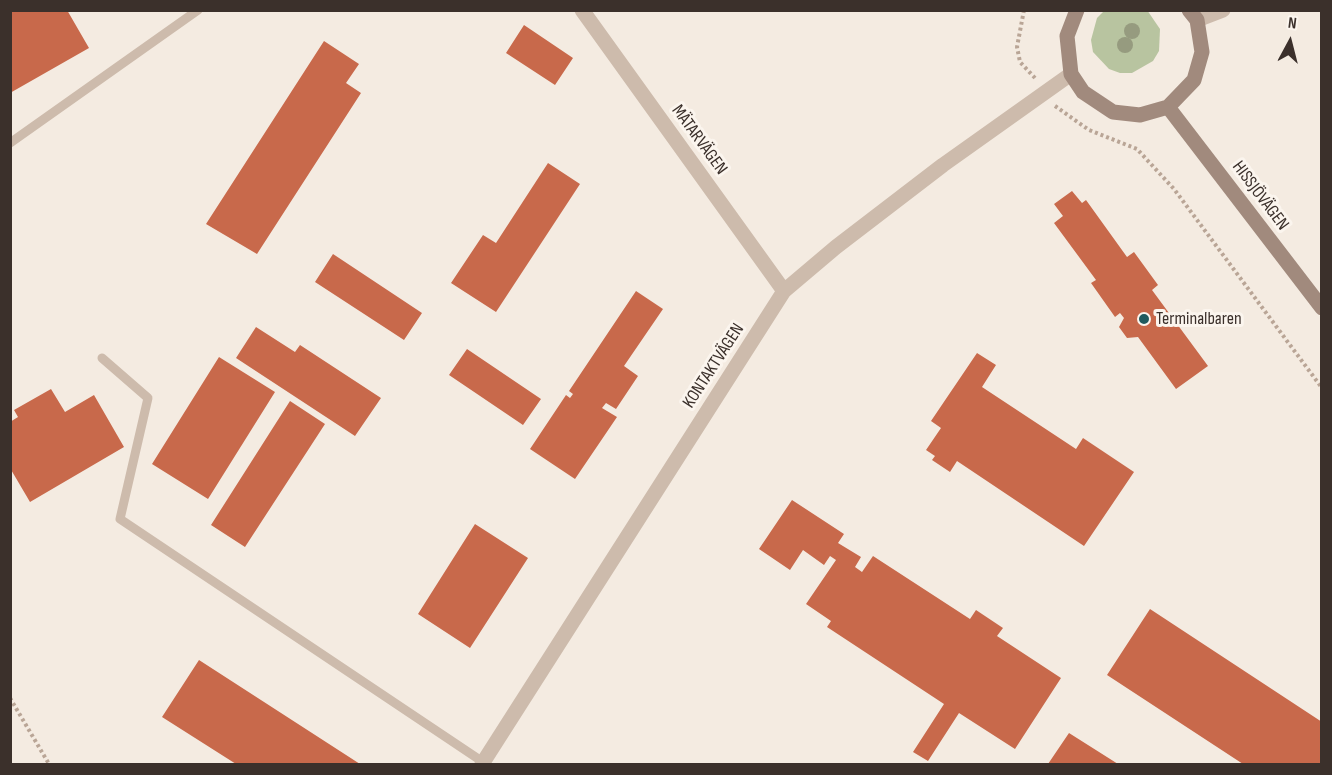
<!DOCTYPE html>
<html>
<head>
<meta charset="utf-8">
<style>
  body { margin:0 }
  #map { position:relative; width:1332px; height:775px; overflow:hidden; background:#f4ebe1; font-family:"Sofia Sans Condensed",sans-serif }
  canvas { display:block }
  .frame { position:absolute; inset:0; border:12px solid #3b302b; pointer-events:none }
  .north { position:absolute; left:1260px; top:12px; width:60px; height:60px; -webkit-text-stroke:4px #fbf5ee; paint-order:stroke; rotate:7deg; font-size:16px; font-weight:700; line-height:24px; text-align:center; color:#3b302b }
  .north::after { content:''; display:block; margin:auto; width:21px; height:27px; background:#3b302b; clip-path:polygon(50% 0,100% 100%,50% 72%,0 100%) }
</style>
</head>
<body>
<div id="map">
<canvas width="1332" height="775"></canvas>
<div class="frame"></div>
<div class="north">N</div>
</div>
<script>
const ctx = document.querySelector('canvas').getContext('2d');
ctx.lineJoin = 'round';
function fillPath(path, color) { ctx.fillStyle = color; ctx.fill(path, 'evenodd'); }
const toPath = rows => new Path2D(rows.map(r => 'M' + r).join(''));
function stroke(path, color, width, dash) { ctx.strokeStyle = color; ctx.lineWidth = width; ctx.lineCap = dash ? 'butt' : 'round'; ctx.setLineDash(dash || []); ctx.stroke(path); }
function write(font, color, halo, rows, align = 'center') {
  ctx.font = font + ' "Sofia Sans Condensed",sans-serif'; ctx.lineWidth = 6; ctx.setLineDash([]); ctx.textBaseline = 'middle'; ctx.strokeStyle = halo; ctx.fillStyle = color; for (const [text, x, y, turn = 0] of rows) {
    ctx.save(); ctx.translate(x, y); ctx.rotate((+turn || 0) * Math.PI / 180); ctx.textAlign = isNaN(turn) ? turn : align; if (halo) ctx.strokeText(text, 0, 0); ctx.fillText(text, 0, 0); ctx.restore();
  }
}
const green = toPath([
  [1147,10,1160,29,1159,51,1153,61,1132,73,1120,73,1109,69,1093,52,1091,40,1097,18,1104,11]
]);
const building = toPath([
  [10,10,67,10,89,48,10,93],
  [524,25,573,58,555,85,506,53],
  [324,41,359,64,346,83,361,93,257,254,206,224],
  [548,163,580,184,496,312,451,283,483,235,496,243],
  [1072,191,1082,203,1086,200,1127,257,1134,252,1158,285,1152,290,1208,366,1176,389,1138,337,1127,338,1119,327,1124,318,1120,313,1115,317,1091,283,1096,280,1054,223,1063,216,1054,204],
  [333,254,422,313,404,340,315,282],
  [636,291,663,309,624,366,638,376,616,409,606,403,602,408,617,417,575,479,530,449,566,395,570,398,573,394,569,391],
  [256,327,295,352,300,345,381,398,355,436,236,358],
  [467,349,541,399,523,425,449,375],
  [977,353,996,365,982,387,1076,449,1083,438,1134,472,1084,546,957,461,950,472,932,460,935,456,926,450,941,428,931,421],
  [219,357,275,392,208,499,152,464],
  [51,389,65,412,94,395,124,447,30,502,10,468,10,422,18,417,14,410],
  [290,401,325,424,245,547,211,525],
  [792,500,844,534,838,543,861,557,855,567,862,572,873,556,970,619,976,610,1003,628,997,636,1061,678,1015,749,959,713,928,761,913,752,944,704,827,627,831,621,806,604,836,560,830,556,824,565,803,550,790,570,759,549],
  [475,524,528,558,470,648,418,614],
  [1150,609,1322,722,1322,764,1243,764,1107,675],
  [199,660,360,764,236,764,162,717],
  [1069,733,1118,764,1048,764]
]);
const path = toPath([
  [1024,10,1017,47,1020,62,1035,78],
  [1055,106,1089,130,1137,149,1174,189,1322,388],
  [10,698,49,764]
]);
const lane = toPath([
  [10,143,198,10],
  [102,358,148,398,120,519,483,762]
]);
const street = toPath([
  [582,10,784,291],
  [1197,20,1223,10],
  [482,764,784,291,836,247,943,165,1071,74]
]);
const secondary = toPath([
  [1077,10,1067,36,1071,74,1083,92,1113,112,1140,115,1168,107,1194,80,1202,52,1197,20,1189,10],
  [1168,107,1322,308]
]);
const trees = [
  [1132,31],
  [1125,45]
];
const markers = [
  [1144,319,6,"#1f5a5e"]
];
const streetNames = [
  ["MÄTARVÄGEN",699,140,54],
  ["HISSJÖVÄGEN",1260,196,53],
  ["KONTAKTVÄGEN",714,366,-57]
];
const poiNames = [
  ["Terminalbaren",1156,319]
];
fillPath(green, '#b8c4a0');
fillPath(building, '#c8694b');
stroke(path, '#b9a596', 4, [3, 3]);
stroke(lane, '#cdbbac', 9);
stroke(street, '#cdbbac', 15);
stroke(secondary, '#a18a7d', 15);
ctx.fillStyle = '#969b7f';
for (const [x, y] of trees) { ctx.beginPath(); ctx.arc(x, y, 8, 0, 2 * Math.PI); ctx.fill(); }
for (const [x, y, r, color] of markers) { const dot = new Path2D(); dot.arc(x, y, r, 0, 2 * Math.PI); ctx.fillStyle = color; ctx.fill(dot); stroke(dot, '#fbf5ee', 2); }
write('18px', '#3b302b', '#fbf5ee', streetNames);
write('18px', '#3b302b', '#fbf5ee', poiNames, 'left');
</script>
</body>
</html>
